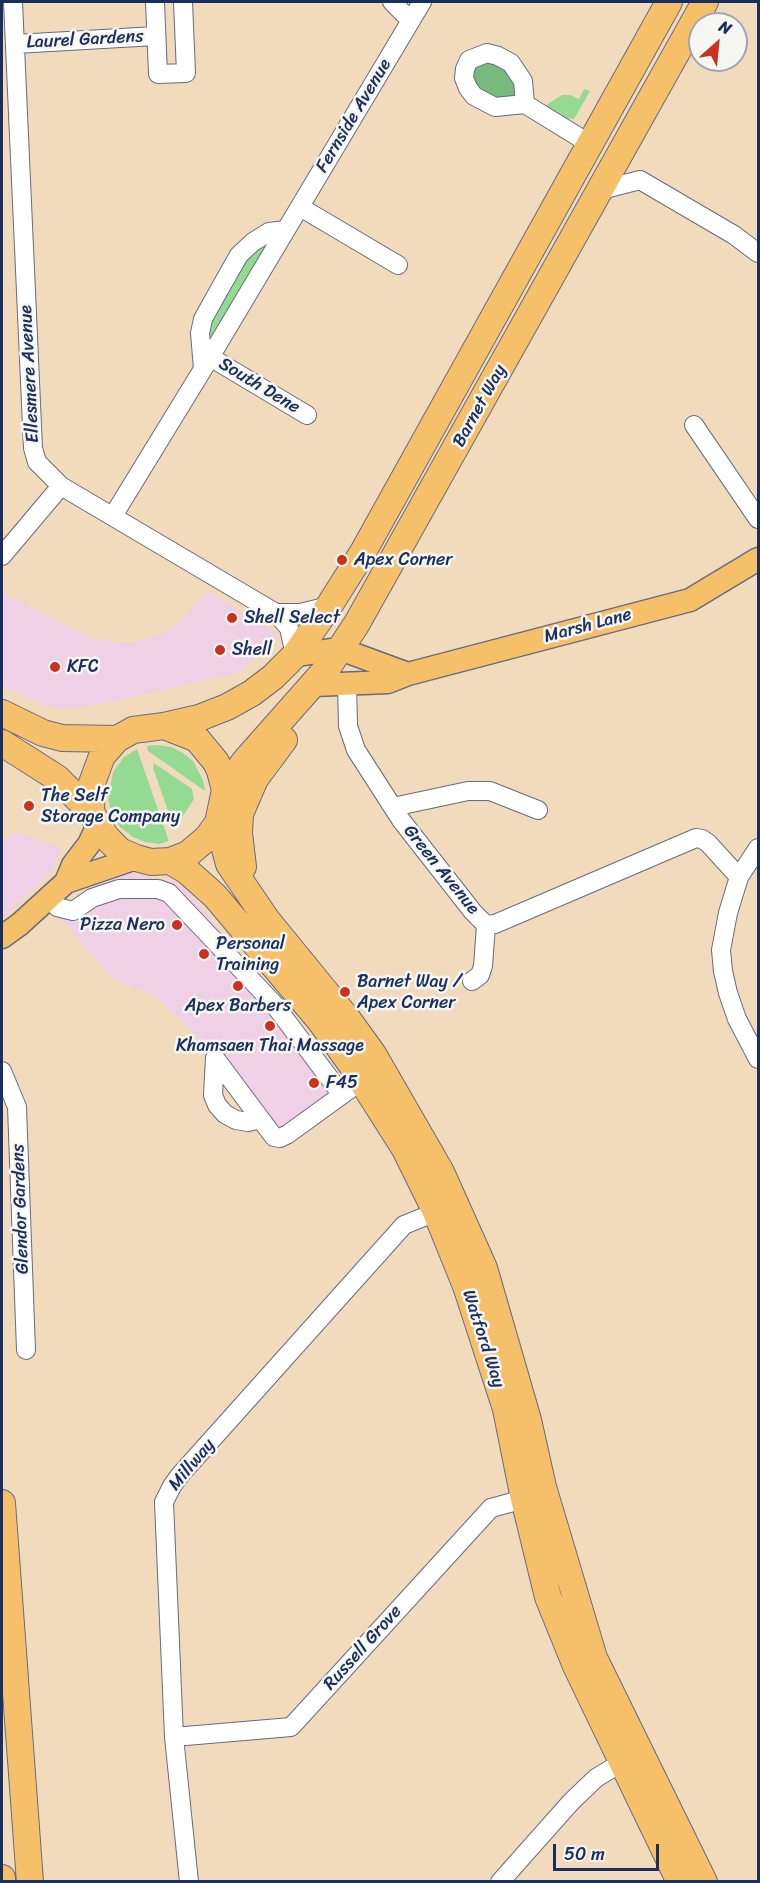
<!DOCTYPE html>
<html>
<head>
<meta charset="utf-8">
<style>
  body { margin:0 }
  #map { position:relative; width:760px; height:1883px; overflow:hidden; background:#f2dbbd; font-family:Sriracha,sans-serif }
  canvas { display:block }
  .frame { position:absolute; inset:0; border:3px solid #1b2f5e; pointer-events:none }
  .north { position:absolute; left:688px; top:12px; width:60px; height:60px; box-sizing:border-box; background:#f6f6f2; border:2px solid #9ea6b7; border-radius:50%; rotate:27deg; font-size:16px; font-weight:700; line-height:24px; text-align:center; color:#1b2f5e }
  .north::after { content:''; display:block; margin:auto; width:21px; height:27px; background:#c8321e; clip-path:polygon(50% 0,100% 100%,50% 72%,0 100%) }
  .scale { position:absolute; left:553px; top:1844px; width:106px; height:27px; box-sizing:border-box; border:3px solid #1b2f5e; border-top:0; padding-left:8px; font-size:18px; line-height:21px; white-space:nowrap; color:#1b2f5e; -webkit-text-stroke:4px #f6f6f2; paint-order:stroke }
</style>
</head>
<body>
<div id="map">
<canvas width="760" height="1883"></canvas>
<div class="frame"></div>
<div class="north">N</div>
<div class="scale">50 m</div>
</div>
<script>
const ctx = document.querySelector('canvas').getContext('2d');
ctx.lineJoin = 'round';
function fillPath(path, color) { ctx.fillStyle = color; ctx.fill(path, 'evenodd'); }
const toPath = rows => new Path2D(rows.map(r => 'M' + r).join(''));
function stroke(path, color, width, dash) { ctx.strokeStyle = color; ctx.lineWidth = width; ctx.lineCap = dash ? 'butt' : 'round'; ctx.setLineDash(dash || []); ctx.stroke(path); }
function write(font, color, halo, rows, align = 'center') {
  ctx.font = font + ' Sriracha,sans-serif'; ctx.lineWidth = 5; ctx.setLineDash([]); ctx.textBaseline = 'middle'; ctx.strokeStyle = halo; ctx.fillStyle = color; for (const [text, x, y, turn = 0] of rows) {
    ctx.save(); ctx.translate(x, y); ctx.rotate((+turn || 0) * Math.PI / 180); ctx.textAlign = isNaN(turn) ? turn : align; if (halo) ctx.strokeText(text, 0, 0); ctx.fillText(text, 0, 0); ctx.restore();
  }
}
const built = toPath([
  [207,591,279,634,241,672,96,705,66,709,45,706,2,685,2,592,89,637,114,642,132,643,166,632,190,612],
  [14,832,61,848,52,871,2,919,2,842],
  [130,874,172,881,192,895,344,1089,278,1135,215,1053,151,993,114,980,60,918,83,891,113,877]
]);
const green = toPath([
  [584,89,590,91,574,119,563,118,545,106,562,95,570,95,579,99],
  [270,241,208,346,206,320,247,252],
  [156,745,171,747,183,753,193,761,203,780,205,791,148,751,147,746],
  [137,749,169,841,159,844,145,842,133,837,120,827,112,815,108,799,113,772,124,757],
  [154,763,192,789,194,799,179,822,172,822,153,768]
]);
const forest = toPath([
  [488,59,511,73,517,93,513,98,490,98,482,94,471,81,475,64]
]);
const minor = toPath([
  [13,2,33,448,37,462,61,486,276,613,289,628,295,655],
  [155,2,158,74,186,73,183,2],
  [392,2,410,20],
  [15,44,156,36],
  [525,104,523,81,511,63,498,56,487,53,469,60,465,69,464,78,468,88,474,96,495,107,525,104,590,144],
  [601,190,640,180,734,235,758,253],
  [300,207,398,265],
  [210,357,307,415],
  [203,369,200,333,203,319,218,292,239,255,253,242,269,232,286,230],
  [694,425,758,519],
  [113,516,203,369,422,2],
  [2,556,61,486],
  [276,613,300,613,329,606],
  [347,684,348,726,356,750,401,820,473,912,486,925,495,924,696,838,702,839,708,843,739,877],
  [393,807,468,791,490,791,538,810],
  [758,848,739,877,728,913,721,950,723,971,728,993,737,1019,758,1059],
  [48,898,57,907,73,911,92,898,119,889,158,889,169,893,273,1003,342,1095],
  [472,981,480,975,483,966,486,925],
  [215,1058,274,1137,280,1138,288,1134,350,1089],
  [215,1058,213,1095,217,1105,225,1114,236,1120,248,1122,260,1119],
  [2,1071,17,1107,26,1350],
  [174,1737,291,1727,491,1508,524,1499],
  [189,1882,174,1737,164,1502,172,1486,180,1475,404,1225,436,1212],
  [500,1882,571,1802,596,1778,624,1761]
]);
const major = toPath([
  [295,655,340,649,408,674],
  [314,685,388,682,408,674,690,600,758,559],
  [66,882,73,865,89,844,98,825],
  [2,937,20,924,66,882,136,858]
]);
const highway = toPath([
  [2,713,43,733,62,738,117,739],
  [164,726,197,739,216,762,220,771,225,790,218,823,207,838,188,854,170,861,151,862,136,858,120,851,106,837,91,812,92,783,102,756,117,739,133,730,164,726,199,718,227,707,252,693,273,677,295,655,329,606,363,552,669,2],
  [2,743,57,778,91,812],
  [225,790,244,762,328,667,356,625,705,2],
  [218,823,229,864,267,920,347,1018,373,1054,441,1172,484,1268,528,1420,543,1487,594,1658,704,1882],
  [170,861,187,871,215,896,321,1022,351,1064,405,1149,436,1212,466,1286,506,1409,524,1499,548,1597,576,1666,680,1882],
  [243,867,239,833,240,814,255,779,284,740],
  [2,1503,30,1882],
  [2,1878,2,1882]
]);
const markers = [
  [342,560,6,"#c8321e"],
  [232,618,6,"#c8321e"],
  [220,650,6,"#c8321e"],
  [55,667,6,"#c8321e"],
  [29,806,6,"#c8321e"],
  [177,925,6,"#c8321e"],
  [204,954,6,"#c8321e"],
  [238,986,6,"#c8321e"],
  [345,992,6,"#c8321e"],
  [270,1026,6,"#c8321e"],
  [314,1083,6,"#c8321e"]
];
const streetNames = [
  ["Laurel Gardens",85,40,-3],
  ["Fernside Avenue",354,116,-59],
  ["Ellesmere Avenue",30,374,-93],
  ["South Dene",259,386,31],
  ["Barnet Way",480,406,-61],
  ["Marsh Lane",588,626,-15],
  ["Green Avenue",441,870,51],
  ["Glendor Gardens",21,1209,-92],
  ["Watford Way",483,1339,72],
  ["Millway",192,1465,-50],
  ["Russell Grove",363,1648,-48]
];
const poiNames = [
  ["Apex Corner",354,560],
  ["Shell Select",244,618],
  ["Shell",232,650],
  ["KFC",67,667],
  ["The Self",41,796],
  ["Storage Company",41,817],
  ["Pizza Nero",165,925,"right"],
  ["Personal",216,944],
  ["Training",216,965],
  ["Barnet Way /",357,982],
  ["Apex Corner",357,1003],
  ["Apex Barbers",238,1006,"center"],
  ["Khamsaen Thai Massage",270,1046,"center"],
  ["F45",326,1083]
];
fillPath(built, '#efd0e6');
fillPath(green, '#95da92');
fillPath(forest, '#78ba7c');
stroke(minor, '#666b7f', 20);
stroke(major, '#666b7f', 25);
stroke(highway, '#666b7f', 28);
stroke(minor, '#fff', 18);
stroke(major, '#f6c06b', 22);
stroke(highway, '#f6c06b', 26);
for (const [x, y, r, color] of markers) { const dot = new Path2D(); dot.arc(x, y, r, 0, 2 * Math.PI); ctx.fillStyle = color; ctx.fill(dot); stroke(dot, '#f6f6f2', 2); }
write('18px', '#1b2f5e', '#f6f6f2', streetNames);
write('18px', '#1b2f5e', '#f6f6f2', poiNames, 'left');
</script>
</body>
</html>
